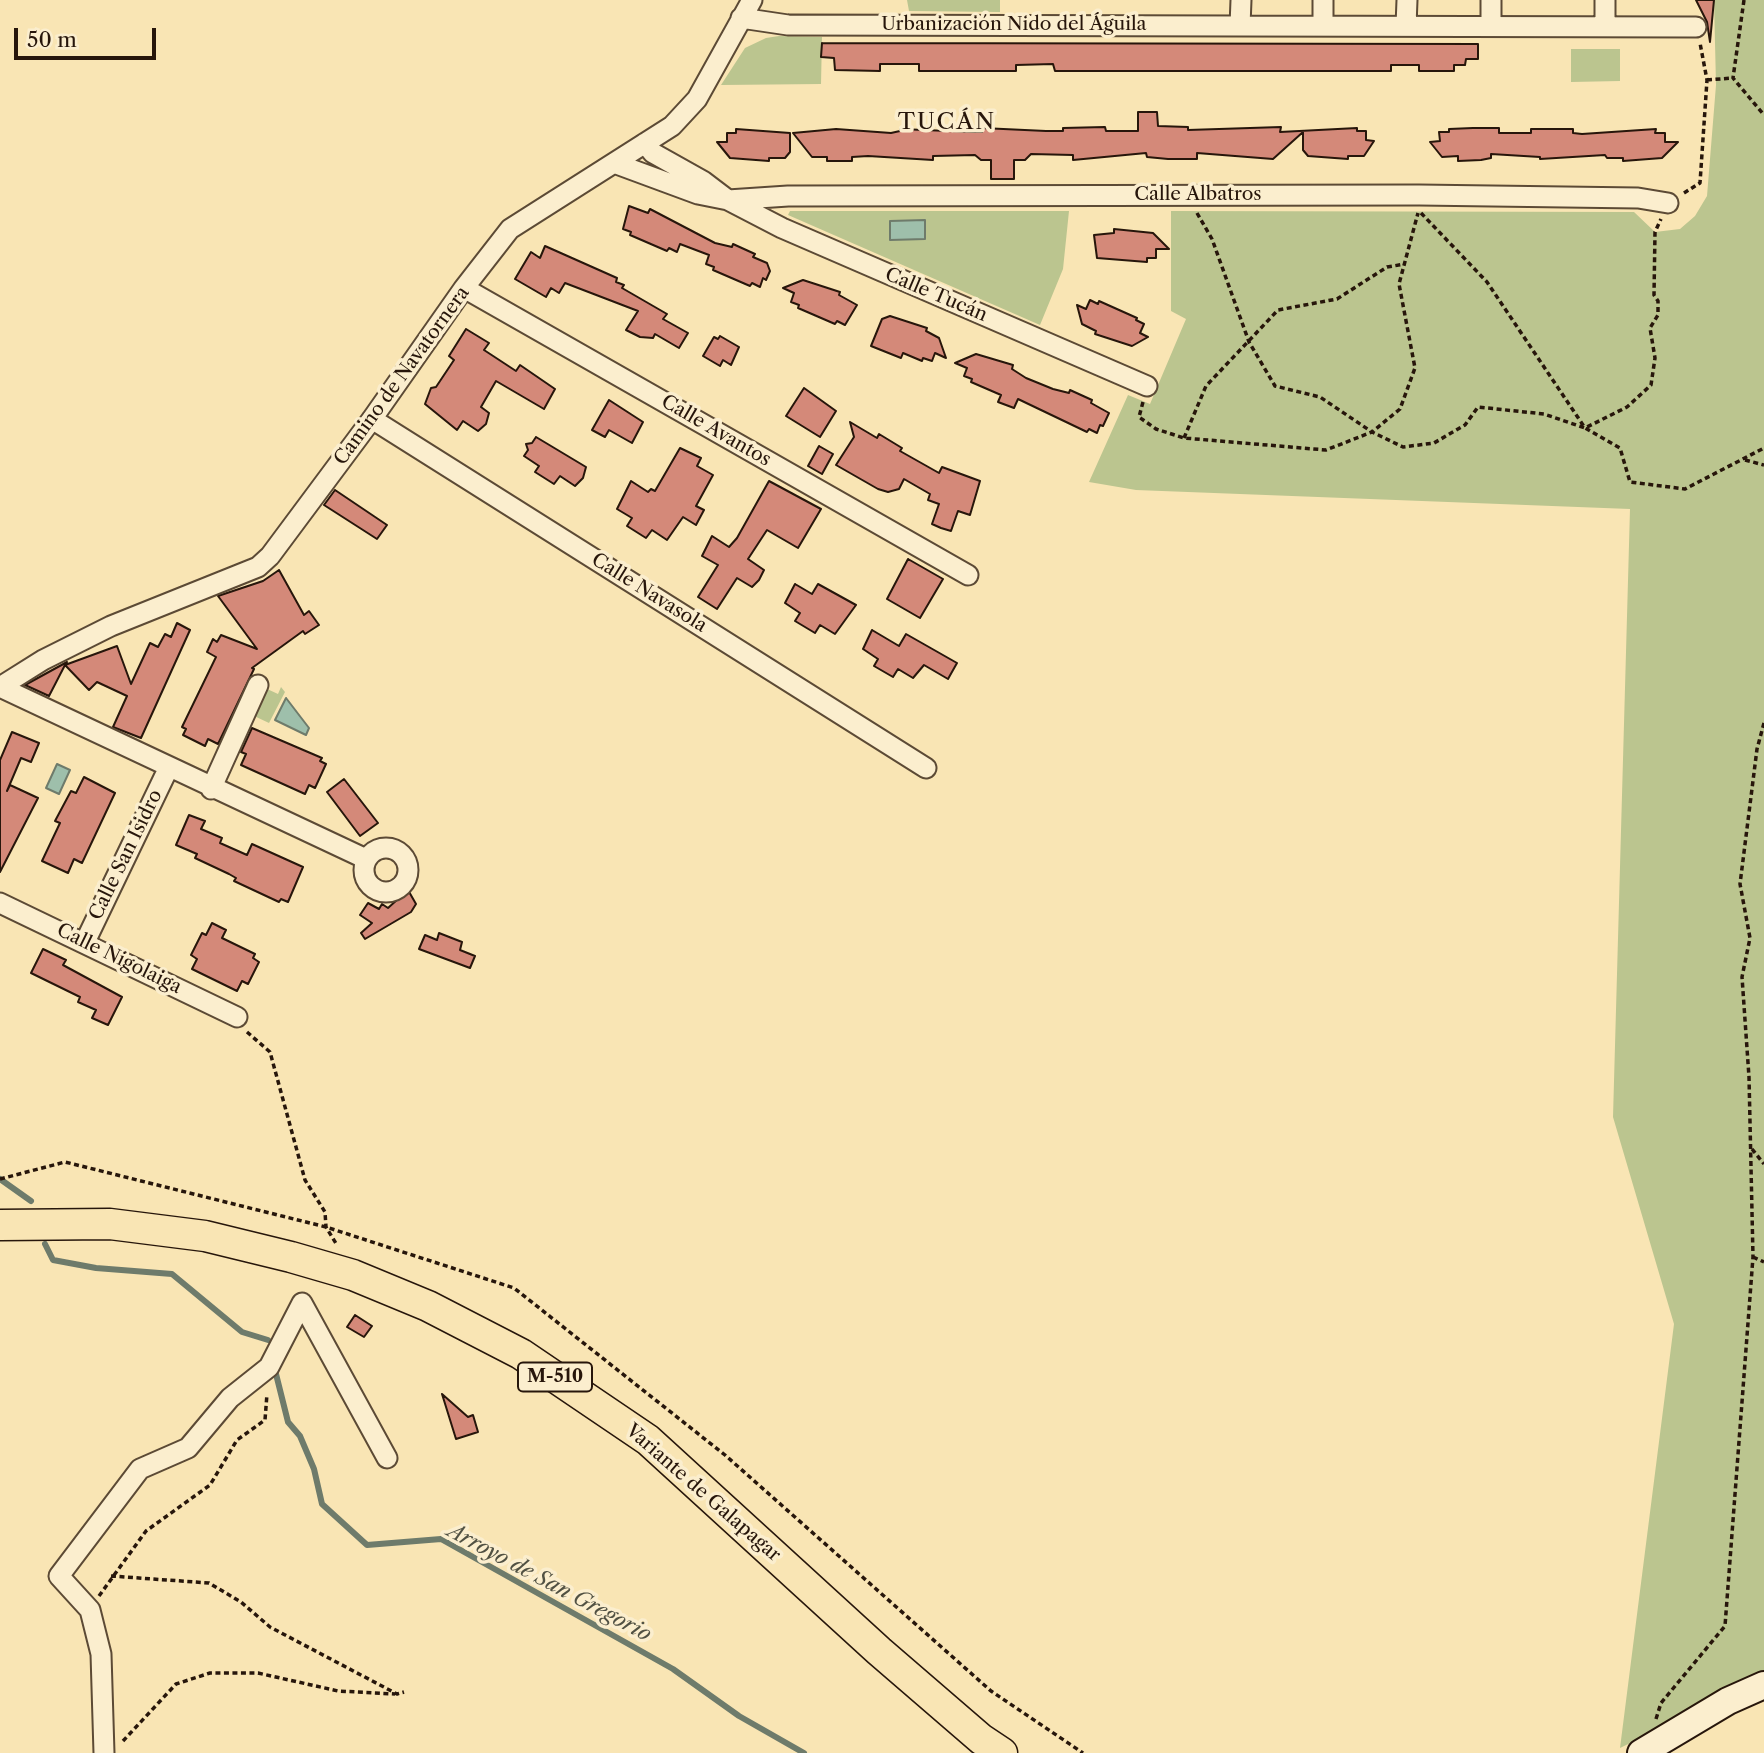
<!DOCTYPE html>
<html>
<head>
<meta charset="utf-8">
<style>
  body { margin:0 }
  #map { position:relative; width:1764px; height:1753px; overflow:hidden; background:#f9e5b4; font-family:"Libre Caslon Text",serif }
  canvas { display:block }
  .scale { position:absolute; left:14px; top:28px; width:142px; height:32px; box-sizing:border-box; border:4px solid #27160b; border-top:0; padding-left:9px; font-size:21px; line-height:24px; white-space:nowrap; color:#27160b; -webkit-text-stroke:5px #fbeece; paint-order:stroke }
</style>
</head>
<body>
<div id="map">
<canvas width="1764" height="1753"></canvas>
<div class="scale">50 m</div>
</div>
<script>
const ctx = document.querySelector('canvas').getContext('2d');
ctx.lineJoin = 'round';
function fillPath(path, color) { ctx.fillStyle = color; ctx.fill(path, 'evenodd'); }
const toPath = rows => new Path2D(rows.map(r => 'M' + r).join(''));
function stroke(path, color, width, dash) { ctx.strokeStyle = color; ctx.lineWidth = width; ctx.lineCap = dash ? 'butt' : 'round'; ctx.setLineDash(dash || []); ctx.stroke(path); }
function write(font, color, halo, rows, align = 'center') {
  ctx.font = font + ' "Libre Caslon Text",serif'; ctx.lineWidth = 7; ctx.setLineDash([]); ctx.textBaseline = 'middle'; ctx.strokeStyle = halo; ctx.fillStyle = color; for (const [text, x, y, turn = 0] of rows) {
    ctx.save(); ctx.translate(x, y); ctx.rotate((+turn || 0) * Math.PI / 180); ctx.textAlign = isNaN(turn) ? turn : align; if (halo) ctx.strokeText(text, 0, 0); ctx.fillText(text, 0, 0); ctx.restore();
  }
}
const green = toPath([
  [907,0,1000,0,1000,12,909,11],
  [1714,0,1764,0,1764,1678,1620,1748,1674,1324,1613,1117,1630,509,1136,490,1089,482,1128,395,1150,404,1186,319,1171,311,1171,211,1634,212,1655,232,1680,229,1695,216,1707,196,1716,85],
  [779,36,822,37,821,84,721,85,745,48,766,38],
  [1571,49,1620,49,1620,81,1571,82],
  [790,211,1069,211,1063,269,1040,325,788,215],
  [281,687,285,692,269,723,252,715,265,688,278,694]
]);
const water = toPath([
  [925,220,925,239,890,240,890,221,925,220],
  [286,698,309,728,306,735,275,720,286,698],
  [57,764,70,770,59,794,46,788,57,764]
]);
const stream = toPath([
  [0,1179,31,1201],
  [45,1244,53,1260,96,1268,172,1274,242,1332,268,1340],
  [276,1374,288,1422,300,1436,314,1469,322,1504,367,1545,441,1539,673,1669,739,1716,804,1753]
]);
const building = toPath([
  [1696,0,1714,0,1710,42,1707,22,1696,0],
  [822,43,1478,44,1478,59,1466,59,1465,65,1454,65,1454,71,1419,71,1419,65,1391,65,1391,71,1055,71,1053,64,1016,65,1016,71,919,71,919,64,880,64,880,71,835,70,834,58,821,57,822,43],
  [1138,112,1157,112,1158,126,1188,127,1188,130,1281,127,1280,132,1357,128,1357,131,1366,131,1366,140,1374,141,1364,156,1348,156,1348,159,1308,156,1303,150,1303,132,1273,159,1197,153,1197,159,1168,159,1147,157,1146,153,1073,160,1073,155,1031,154,1025,160,1014,160,1014,179,991,179,991,160,981,160,975,155,933,156,933,160,868,156,852,157,852,161,827,161,827,157,812,157,793,133,836,129,891,133,900,131,900,129,973,132,982,132,982,128,1046,131,1063,131,1063,128,1105,127,1106,131,1138,131,1138,112],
  [1473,128,1499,128,1499,133,1531,133,1531,129,1573,129,1573,133,1582,134,1656,129,1655,133,1665,133,1665,142,1678,142,1662,158,1623,161,1623,158,1607,158,1605,155,1540,159,1540,157,1491,154,1491,158,1481,160,1458,161,1458,156,1442,157,1430,142,1440,141,1439,132,1449,132,1449,129,1473,128],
  [736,129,790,133,790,152,785,158,769,158,769,161,730,158,717,142,727,142,727,133,736,133,736,129],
  [629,206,648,213,650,209,715,243,732,247,733,244,755,254,753,257,767,263,770,271,766,280,763,278,760,287,752,283,750,286,713,270,714,267,706,264,709,255,680,244,677,252,669,248,667,251,630,235,631,232,623,229,629,206],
  [1114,229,1153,233,1169,249,1156,249,1156,258,1147,258,1147,262,1097,258,1094,235,1114,233,1114,229],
  [545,246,617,278,616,282,624,285,622,288,667,314,663,319,688,333,679,348,655,334,653,338,640,337,626,330,638,311,565,283,559,293,551,288,546,297,515,279,531,252,540,258,545,246],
  [803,280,840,292,839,295,857,305,845,325,837,321,835,324,798,308,799,305,791,302,794,293,783,288,803,280],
  [1090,300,1098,304,1099,301,1137,318,1136,320,1144,324,1140,333,1148,337,1132,346,1095,334,1096,331,1082,324,1077,305,1086,309,1090,300],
  [890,316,927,328,926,331,939,338,946,358,935,353,932,361,923,358,922,361,903,353,901,358,871,346,882,319,890,316],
  [466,329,489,343,484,350,516,371,520,365,555,389,544,409,496,381,481,407,489,413,486,424,478,431,463,421,457,430,425,404,431,388,436,387,454,360,449,356,466,329],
  [720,336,739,347,731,365,723,360,720,366,703,356,714,337,718,339,720,336],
  [976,354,1013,365,1012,369,1026,378,1053,389,1069,393,1070,390,1092,400,1091,403,1109,413,1103,426,1100,425,1097,433,1089,429,1087,432,1018,399,1014,408,998,402,1001,395,971,382,972,379,964,376,967,368,955,363,976,354],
  [804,388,836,411,820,437,786,416,804,388],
  [609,400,643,422,632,443,609,430,605,437,592,430,609,400],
  [850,422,877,438,879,434,902,448,900,451,939,473,942,467,980,481,970,515,958,511,951,531,941,528,932,524,939,504,928,500,930,494,904,479,899,489,888,492,878,489,836,465,854,437,850,422],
  [536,437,586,467,583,478,575,486,560,476,554,484,535,472,539,466,524,456,528,450,526,444,532,443,536,437],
  [819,446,833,454,822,474,808,466,819,446],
  [680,448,701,458,697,466,713,475,696,506,704,510,696,525,683,517,667,540,652,530,646,538,627,526,632,518,617,509,631,481,648,492,651,489,655,491,680,448],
  [769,481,821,509,798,548,767,530,748,559,764,570,759,580,752,587,737,578,717,609,698,597,718,565,702,556,712,536,729,547,737,538,769,481],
  [335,490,387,525,377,539,324,505,335,490],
  [908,559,943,579,920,618,887,599,908,559],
  [279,570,304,615,309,611,319,625,305,634,303,631,252,668,254,669,218,744,208,739,205,746,183,735,186,729,182,727,216,657,207,652,213,639,217,642,221,635,257,649,218,596,263,581,279,570],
  [795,584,812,594,818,584,856,605,835,634,820,625,815,633,795,621,800,613,785,603,795,584],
  [177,623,190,630,141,738,113,727,127,696,97,682,89,690,65,665,49,696,25,685,67,662,65,665,117,646,131,684,150,643,158,647,165,634,171,637,177,623],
  [872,630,899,646,906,634,957,663,948,679,924,665,913,678,898,669,893,677,874,666,878,659,863,649,872,630],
  [252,728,322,758,320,761,326,764,315,788,309,785,305,794,241,765,246,754,241,752,252,728],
  [12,732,39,743,31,762,21,758,7,791,10,785,38,798,0,872,0,760,12,732],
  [84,777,115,793,82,863,74,859,68,873,42,861,60,823,55,821,71,791,76,793,84,777],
  [344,779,378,823,360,836,327,792,344,779],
  [189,815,205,821,201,829,222,838,220,843,247,855,252,844,303,867,288,902,281,899,279,902,234,881,236,878,229,874,195,858,197,854,176,845,189,815],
  [408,890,416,904,411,912,365,939,361,933,372,923,360,915,368,903,379,909,382,904,388,908,408,890],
  [212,923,226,930,222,938,255,954,253,958,259,962,248,984,242,981,237,991,192,969,197,959,191,955,202,933,206,935,212,923],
  [439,933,462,942,460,950,475,956,470,968,419,949,425,935,437,940,439,933],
  [43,949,66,960,63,965,122,997,108,1025,92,1018,96,1010,78,1002,80,997,31,973,43,949],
  [355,1315,372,1326,364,1337,347,1327,355,1315],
  [442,1394,468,1417,473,1415,478,1432,456,1439,442,1394]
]);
const path = toPath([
  [1744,0,1733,78,1764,115],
  [1707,80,1733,78],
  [1684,193,1700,183,1707,80,1700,43],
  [1197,213,1212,239,1249,342,1275,386,1320,397,1372,432,1403,447,1434,443,1465,425,1478,407,1544,414,1585,428,1627,407,1651,385,1655,358,1650,328,1658,315,1658,301,1654,295,1655,232,1661,219],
  [1421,213,1487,282,1585,428,1620,448,1630,482,1685,489,1764,448],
  [1143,402,1139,417,1156,429,1184,438,1326,450,1372,432,1400,409,1415,368,1399,284,1418,213],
  [1184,438,1206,386,1278,310,1337,299,1387,267,1405,264],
  [1745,460,1764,465],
  [247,1032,270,1052,305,1180,325,1212,326,1227,337,1245],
  [1752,1149,1764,1164],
  [0,1179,65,1162,326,1227,514,1288,725,1455,991,1691,1083,1753],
  [1753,1257,1764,1262],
  [111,1576,209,1583,241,1602,270,1627,397,1694,404,1692],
  [99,1596,146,1531,210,1485,237,1440,265,1420,267,1394],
  [1656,1719,1661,1703,1725,1626,1753,1257,1749,1077,1742,977,1750,938,1740,884,1757,749,1764,723],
  [123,1741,176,1684,210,1673,258,1673,338,1691,395,1694]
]);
const minor = toPath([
  [1491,0,1491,26],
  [1605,0,1605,27],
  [741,18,788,25,1696,27],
  [1240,26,1241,0],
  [1323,26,1323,0],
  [1406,26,1407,0],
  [645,143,653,153,703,181,728,200,782,228,1147,386],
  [614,163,698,194,728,200,788,196,1419,195,1638,198,1668,203],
  [464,288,968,575],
  [372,419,926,768],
  [0,687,43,660,111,626,258,567,270,556,372,419,464,288,510,229,672,126,697,99,752,0],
  [0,687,366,859],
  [211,789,258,685],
  '364 870a22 22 0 1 1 44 0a22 22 0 1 1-44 0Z',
  [0,903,237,1017],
  [85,942,168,769],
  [104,1753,101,1654,90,1610,59,1576,140,1469,188,1448,230,1398,269,1367,302,1303,387,1458]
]);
const secondary = toPath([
  [1641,1753,1728,1701,1764,1685]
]);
const primary = toPath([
  [0,1225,110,1224,205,1236,291,1257,353,1275,428,1306,521,1354,648,1440,879,1651,981,1739,1002,1753]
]);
const shields = [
  [555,1377,74]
];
const shieldNames = [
  ["M-510",555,1377]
];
const streetNames = [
  ["Urbanización Nido del Águila",1014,25],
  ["Calle Albatros",1198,195],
  ["Calle Tucán",936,295,23],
  ["Camino de Navatornera",402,376,-54],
  ["Calle Avantos",716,431,30],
  ["Calle Navasola",649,593,32],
  ["Calle San Isidro",126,855,-64],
  ["Calle Nigolaiga",119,959,26],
  ["Variante de Galapagar",703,1493,41]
];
const waterNames = [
  ["Arroyo de San Gregorio",549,1583,28]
];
const quarterNames = [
  ["TUCÁN",947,122]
];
fillPath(green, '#bbc58f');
fillPath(water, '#9ebfab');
stroke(water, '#6e7b6b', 2);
stroke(stream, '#6e7b6b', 6);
fillPath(building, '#d48979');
stroke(building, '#27160b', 2);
stroke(minor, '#5c4a35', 23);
stroke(secondary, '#27160b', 30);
stroke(primary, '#27160b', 33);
stroke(path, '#27160b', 3.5, [5, 3.5]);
stroke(minor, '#fbeece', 19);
stroke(secondary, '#fbeece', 26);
stroke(primary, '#f9e5b4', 30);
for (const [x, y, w] of shields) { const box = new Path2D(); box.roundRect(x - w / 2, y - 14.5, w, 29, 5); ctx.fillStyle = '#fbeece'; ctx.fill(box); stroke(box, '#27160b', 2); }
write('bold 18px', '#27160b', null, shieldNames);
write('19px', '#27160b', '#fbeece', streetNames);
write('italic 21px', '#515143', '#fbeece', waterNames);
ctx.letterSpacing = '2px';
write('23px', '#27160b', '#fbeece', quarterNames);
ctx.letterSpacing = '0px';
</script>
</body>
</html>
